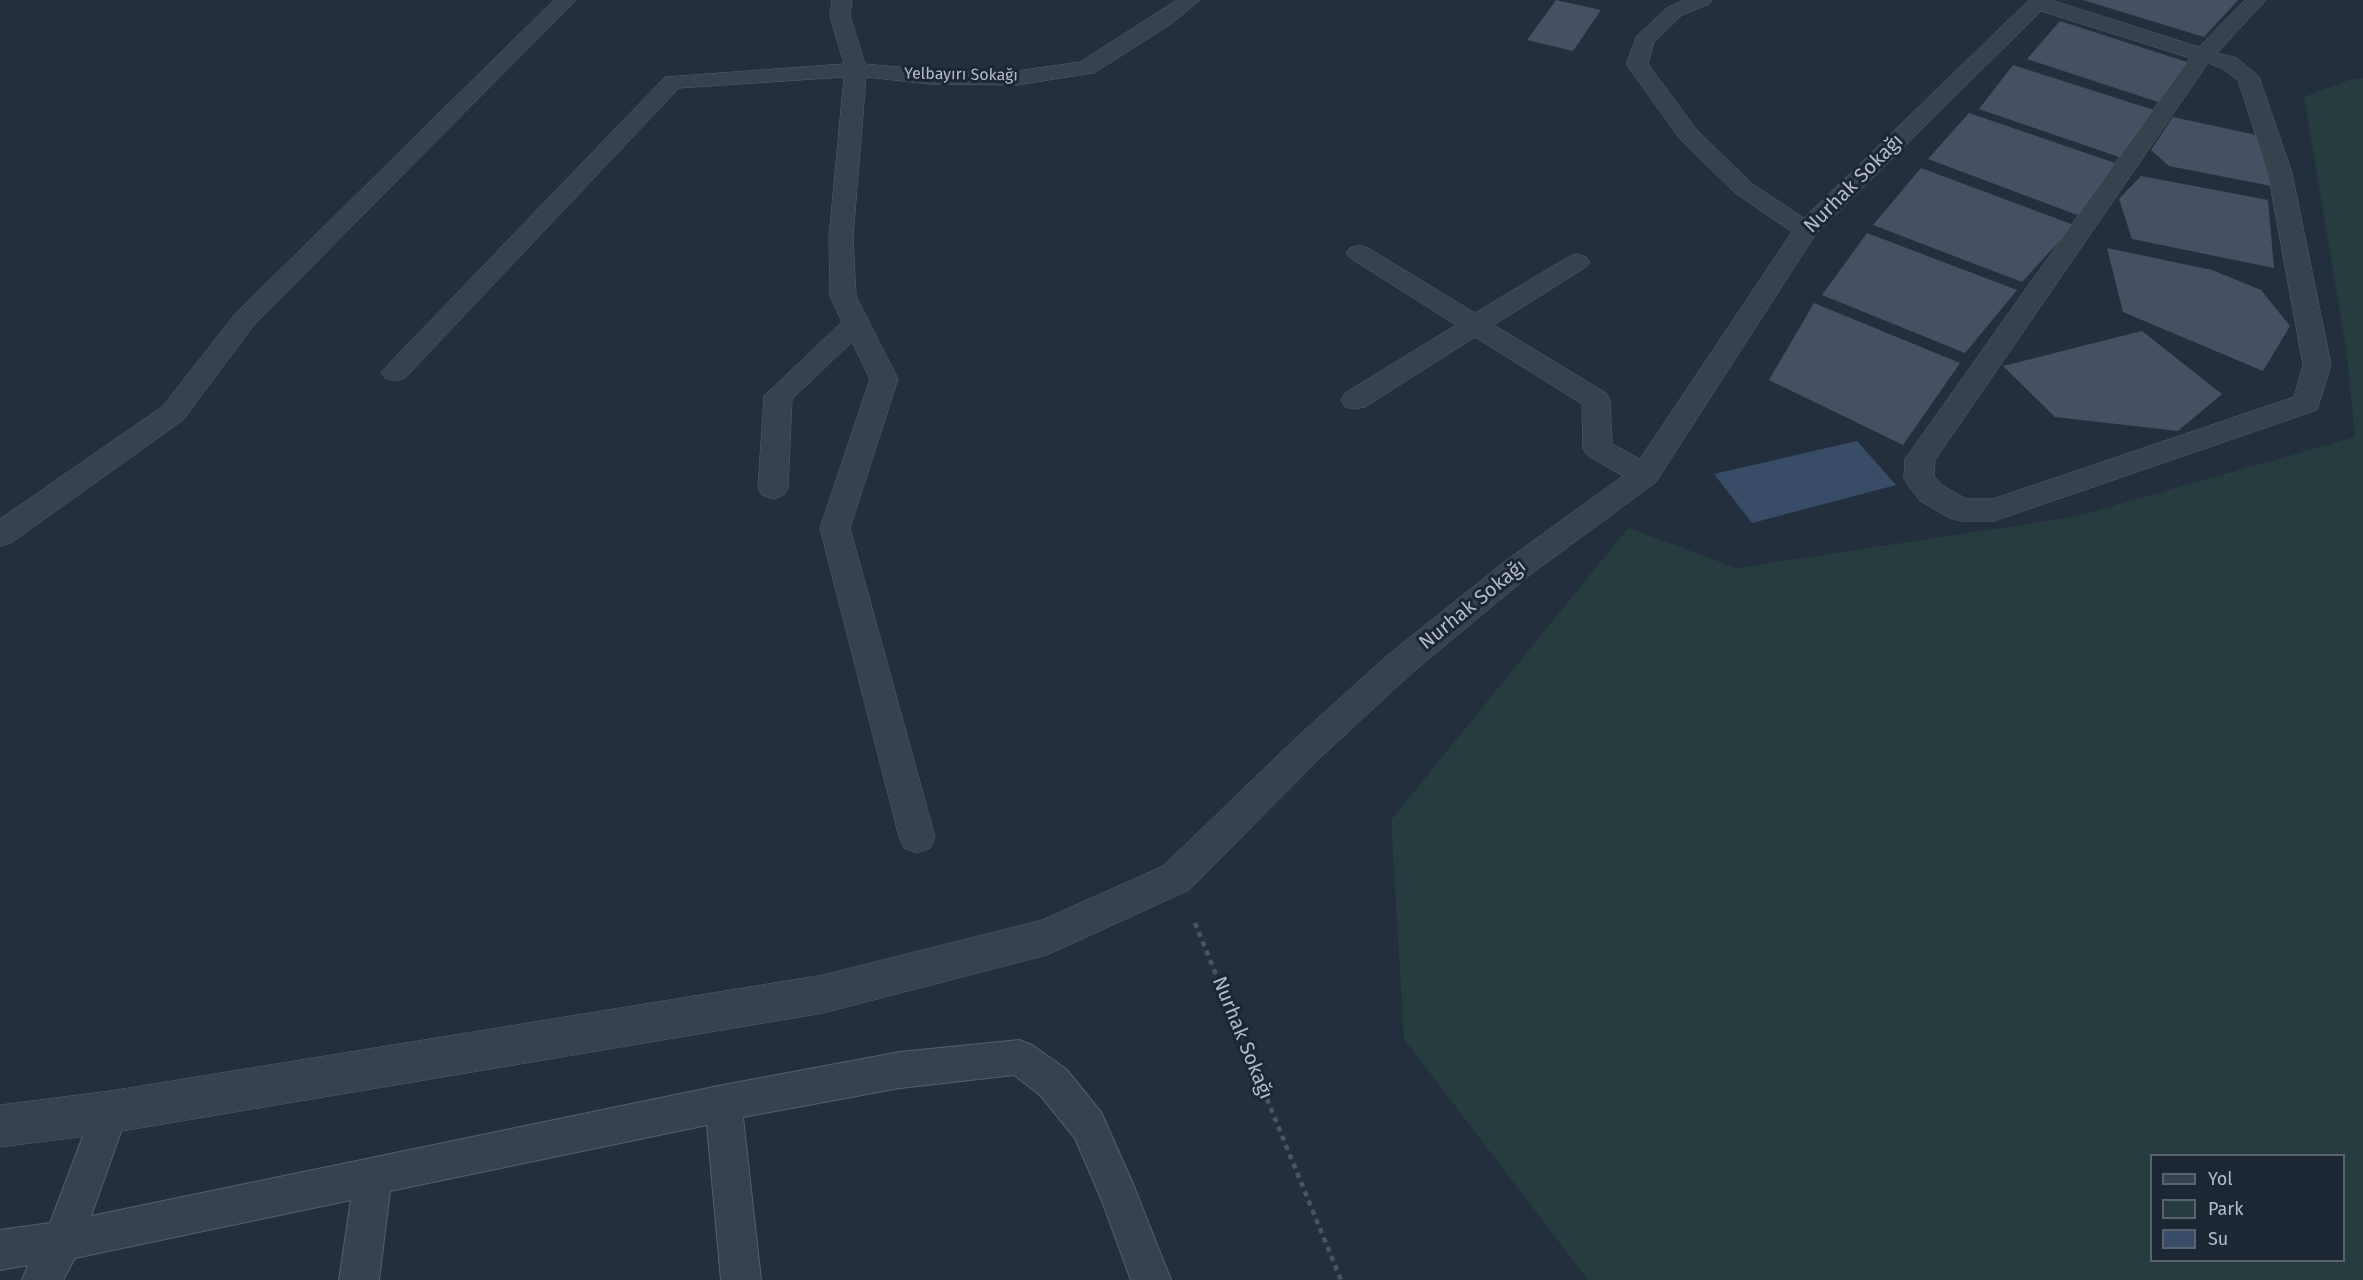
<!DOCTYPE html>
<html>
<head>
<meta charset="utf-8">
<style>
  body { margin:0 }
  #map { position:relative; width:2363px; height:1280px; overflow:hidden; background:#242f3e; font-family:"Fira Sans",sans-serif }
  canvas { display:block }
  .legend { position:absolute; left:2150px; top:1154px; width:195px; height:108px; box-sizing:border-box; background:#1d2633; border:2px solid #59626f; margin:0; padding:8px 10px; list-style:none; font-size:18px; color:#b4bcc9 }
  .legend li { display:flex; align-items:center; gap:12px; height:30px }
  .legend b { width:30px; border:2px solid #59626f }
</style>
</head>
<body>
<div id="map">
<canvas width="2363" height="1280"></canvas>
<ul class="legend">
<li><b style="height:8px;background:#38414e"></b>Yol</li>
<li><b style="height:16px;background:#263c3f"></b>Park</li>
<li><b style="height:16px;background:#394c67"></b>Su</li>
</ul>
</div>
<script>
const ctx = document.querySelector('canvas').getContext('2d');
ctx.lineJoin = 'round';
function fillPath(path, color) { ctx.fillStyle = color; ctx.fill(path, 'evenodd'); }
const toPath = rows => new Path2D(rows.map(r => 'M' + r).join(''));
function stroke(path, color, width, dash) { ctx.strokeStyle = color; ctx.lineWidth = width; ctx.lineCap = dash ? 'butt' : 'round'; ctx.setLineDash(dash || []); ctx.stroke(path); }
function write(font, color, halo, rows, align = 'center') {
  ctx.font = font + ' "Fira Sans",sans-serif'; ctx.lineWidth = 6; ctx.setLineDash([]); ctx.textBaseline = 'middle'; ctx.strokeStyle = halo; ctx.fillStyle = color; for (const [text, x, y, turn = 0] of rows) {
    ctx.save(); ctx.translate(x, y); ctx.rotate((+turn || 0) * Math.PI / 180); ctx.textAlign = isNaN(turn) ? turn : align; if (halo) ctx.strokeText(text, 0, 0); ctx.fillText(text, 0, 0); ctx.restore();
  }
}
const green = toPath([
  [2363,78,2363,1280,1588,1280,1404,1039,1391,820,1628,528,1737,568,2074,517,2355,437,2346,348,2304,97,2349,80],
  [2152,1156,2344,1156,2344,1260,2152,1260]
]);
const water = toPath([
  [1857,441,1896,485,1752,523,1714,474]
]);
const building = toPath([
  [1556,0,1601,10,1573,51,1527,40],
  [2083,0,2238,0,2204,37],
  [2060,21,2193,64,2158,102,2027,59],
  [2013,65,2157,111,2122,158,1979,109],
  [1969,113,2121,165,2080,216,1928,159],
  [2173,117,2256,135,2271,186,2169,166,2151,150],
  [1921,168,2074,225,2022,282,1873,225],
  [2141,176,2268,200,2274,268,2132,239,2119,199],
  [1867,233,2017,290,1965,353,1822,295],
  [2107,248,2212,270,2261,290,2290,326,2263,371,2123,312],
  [1814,303,1960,363,1903,445,1769,380],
  [2142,331,2222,394,2178,431,2055,417,2003,366]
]);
const path = toPath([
  [1195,923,1341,1280]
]);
const lane = toPath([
  [1019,1040,1032,1045,1066,1069,1101,1112,1133,1184,1171,1280,1131,1280,1102,1201,1075,1138,1040,1095,1014,1075,900,1088,743,1117,761,1280,721,1280,707,1125,390,1191,379,1280,339,1280,351,1200,75,1258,63,1280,22,1280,28,1265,0,1270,0,1230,50,1223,97,1099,110,1094,123,1099,128,1112,91,1216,723,1085,900,1052,1019,1040]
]);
const street = toPath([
  [554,0,576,0,254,325,183,420,11,543,0,546,0,519,163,406,236,313,554,0],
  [832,0,852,0,850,16,865,64,930,70,1017,71,1080,62,1177,0,1200,0,1171,24,1094,73,1086,74,1017,85,930,84,866,77,853,237,856,296,898,379,850,528,935,837,930,848,917,853,904,848,899,837,820,528,870,379,852,342,792,399,788,488,784,495,773,499,762,495,758,488,764,396,842,322,830,296,829,237,844,77,679,88,405,378,395,381,385,378,381,372,665,77,844,64,830,16,832,0],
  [1684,0,1712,0,1709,4,1682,15,1654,42,1648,64,1696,129,1751,183,1804,218,2029,0,2051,0,2199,47,2245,0,2266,0,2217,53,2237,58,2259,77,2292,173,2331,365,2317,410,1994,521,1961,521,1950,518,1920,501,1908,485,1904,478,1905,459,1910,452,2190,58,2041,11,1815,235,1656,482,1530,575,1413,672,1321,757,1189,890,1047,955,823,1013,110,1133,0,1147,0,1105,110,1091,823,975,1042,920,1163,866,1297,737,1389,654,1508,559,1623,476,1588,456,1583,449,1582,404,1475,337,1365,407,1355,409,1345,407,1341,400,1345,393,1456,325,1350,258,1346,253,1350,248,1359,245,1368,248,1475,313,1568,257,1577,254,1586,257,1590,262,1586,267,1494,325,1606,393,1610,400,1612,444,1640,459,1792,232,1735,193,1680,139,1626,64,1637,36,1668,7,1684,0],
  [2208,63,2221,68,2238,80,2268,173,2303,365,2294,397,1993,499,1966,499,1942,485,1934,476,1935,460,2208,63]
]);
const farStreetnames = [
  ["Yelbayırı Sokağı",961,75,1]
];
const streetNames = [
  ["Nurhak Sokağı",1854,184,-45],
  ["Nurhak Sokağı",1473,605,-39],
  ["Nurhak Sokağı",1242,1038,68]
];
fillPath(green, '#263c3f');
fillPath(water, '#394c67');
fillPath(building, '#455162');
stroke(lane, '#565f6c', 2);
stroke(street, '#565f6c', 1);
stroke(path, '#44595c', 4.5, [5, 5]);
fillPath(lane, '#38414e');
fillPath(street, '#38414e');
write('16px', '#b4bcc9', '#1d2633', farStreetnames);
write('20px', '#b4bcc9', '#1d2633', streetNames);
</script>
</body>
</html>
